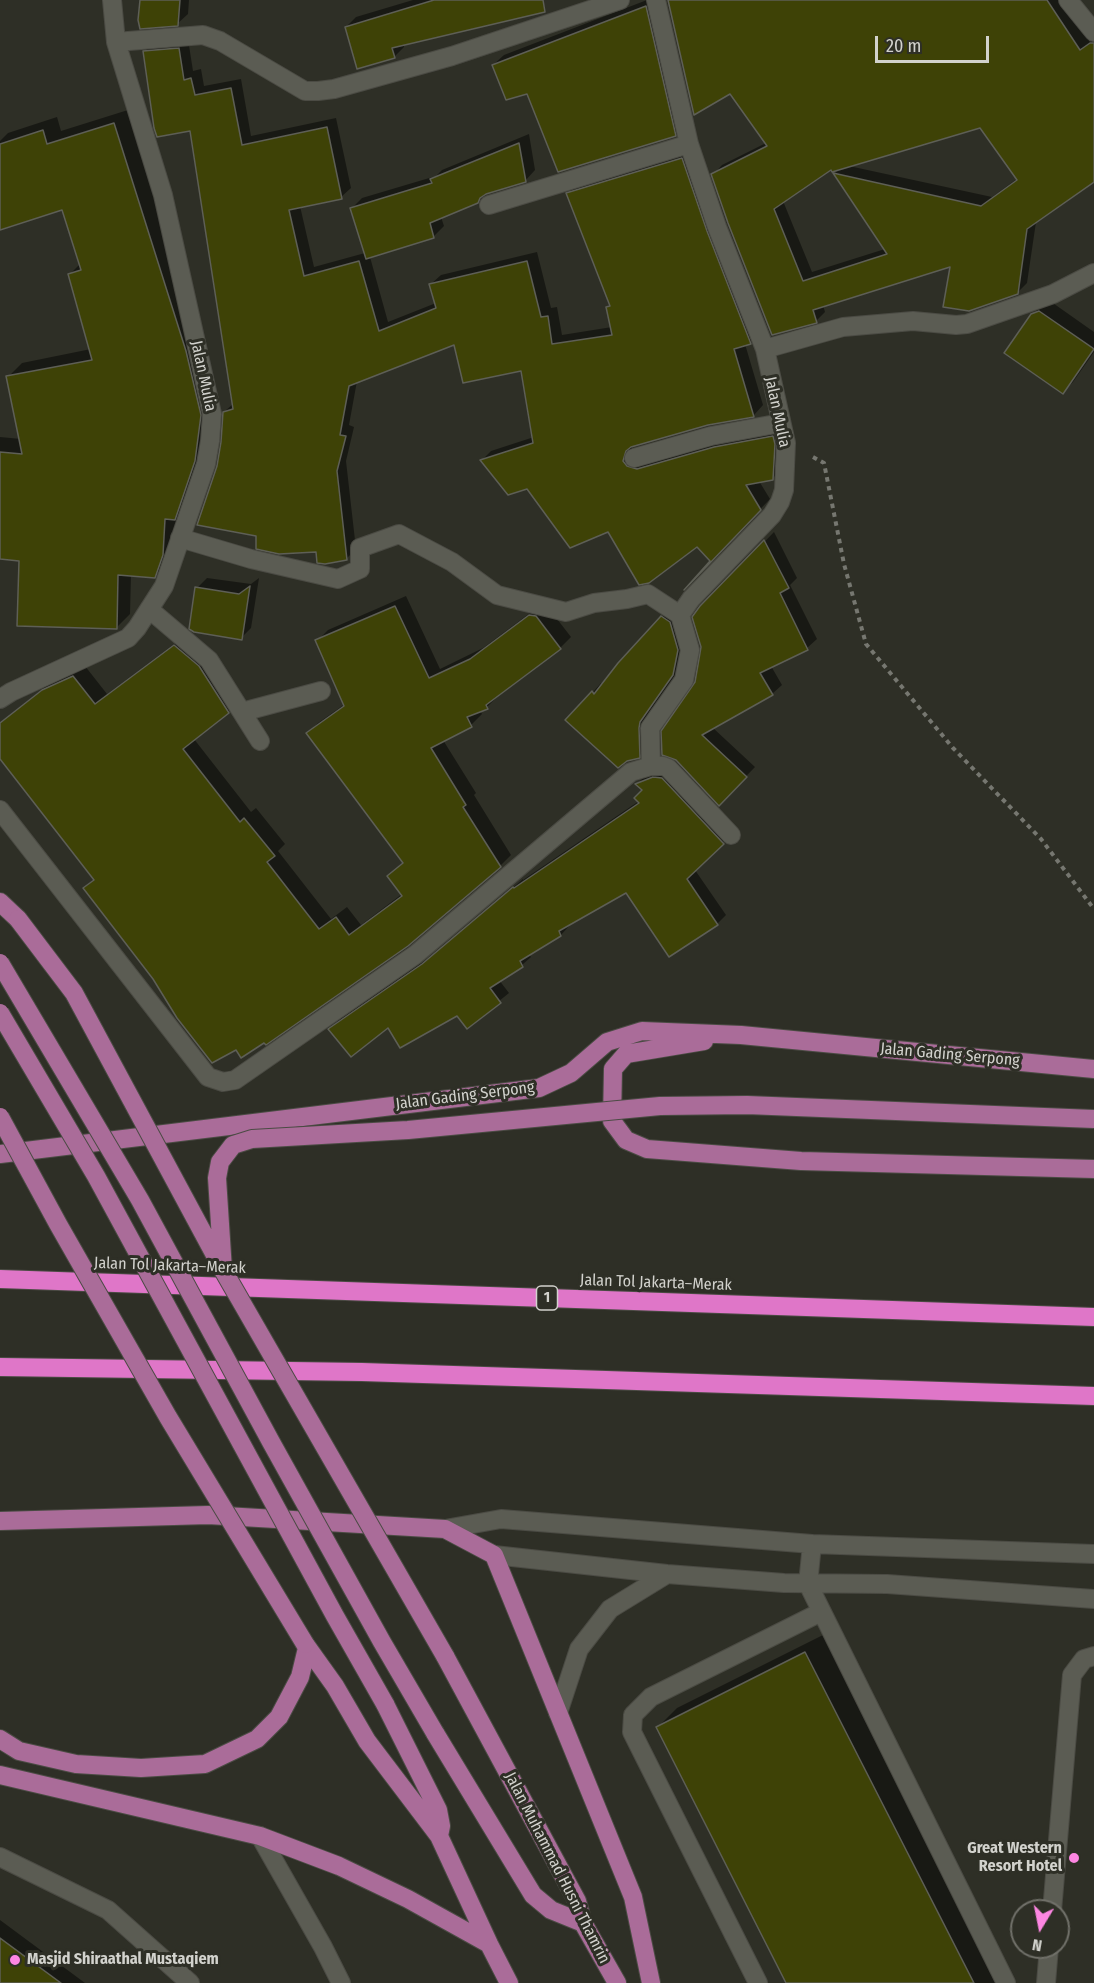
<!DOCTYPE html>
<html>
<head>
<meta charset="utf-8">
<style>
  body { margin:0 }
  #map { position:relative; width:1094px; height:1983px; overflow:hidden; background:#2e2f26; font-family:"Fira Sans Condensed",sans-serif }
  canvas { display:block }
  .north { position:absolute; left:1010px; top:1899px; width:60px; height:60px; box-sizing:border-box; background:#2e2f26; border:2px solid #707069; border-radius:50%; rotate:190deg; font-size:16px; font-weight:700; line-height:24px; text-align:center; color:#d2d2cd }
  .north::after { content:''; display:block; margin:auto; width:21px; height:27px; background:#fd86e2; clip-path:polygon(50% 0,100% 100%,50% 72%,0 100%) }
  .scale { position:absolute; left:875px; top:36px; width:114px; height:27px; box-sizing:border-box; border:3px solid #d2d2cd; border-top:0; padding-left:8px; font-size:18px; line-height:21px; white-space:nowrap; color:#d2d2cd; -webkit-text-stroke:4px #2e2f26; paint-order:stroke }
</style>
</head>
<body>
<div id="map">
<canvas width="1094" height="1983"></canvas>
<div class="north">N</div>
<div class="scale">20 m</div>
</div>
<script>
const ctx = document.querySelector('canvas').getContext('2d');
ctx.lineJoin = 'round';
function fillPath(path, color) { ctx.fillStyle = color; ctx.fill(path, 'evenodd'); }
const toPath = rows => new Path2D(rows.map(r => 'M' + r).join(''));
function stroke(path, color, width, dash) { ctx.strokeStyle = color; ctx.lineWidth = width; ctx.lineCap = dash ? 'butt' : 'round'; ctx.setLineDash(dash || []); ctx.stroke(path); }
function write(font, color, halo, rows, align = 'center') {
  ctx.font = font + ' "Fira Sans Condensed",sans-serif'; ctx.lineWidth = 6; ctx.setLineDash([]); ctx.textBaseline = 'middle'; ctx.strokeStyle = halo; ctx.fillStyle = color; for (const [text, x, y, turn = 0] of rows) {
    ctx.save(); ctx.translate(x, y); ctx.rotate((+turn || 0) * Math.PI / 180); ctx.textAlign = isNaN(turn) ? turn : align; if (halo) ctx.strokeText(text, 0, 0); ctx.fillText(text, 0, 0); ctx.restore();
  }
}
const shadow = toPath([
  [142,0,189,0,188,14,177,24],
  [413,0,492,0,404,44,404,47,394,57,346,27,356,17],
  [647,0,657,0,685,125,675,135,528,92,493,65,504,55],
  [669,0,1062,0,1090,42,1094,39,1094,179,1036,222,1027,283,1017,293,952,265,823,305,825,312,816,321,713,175,722,165,766,143],
  [980,127,1018,178,992,197,849,166],
  [831,168,840,168,835,173,885,249,812,272,783,201],
  [188,39,193,71,201,69,204,86,241,79,251,136,336,118,351,188,341,197,300,206,314,267,365,253,352,208,362,198,436,176,442,170,529,134,535,170,525,181,486,193,477,201,441,217,444,226,433,237,370,257,388,322,436,303,431,284,441,275,537,252,551,308,557,307,562,335,612,327,608,307,610,304,568,194,577,184,691,149,760,333,750,343,745,344,763,405,754,415,708,424,632,445,632,452,782,427,782,469,772,479,759,481,770,499,711,560,697,545,608,530,482,460,491,451,534,437,523,369,455,343,357,381,349,425,354,427,346,461,356,549,346,559,258,535,224,412,234,403,191,129,144,52,154,42],
  [128,110,200,336,214,400,188,505,178,515,176,540,169,562,154,576,131,575,130,614,116,628,21,559,0,557,0,437,21,439,8,377,22,363,91,349,70,274,81,263,63,208,0,229,0,141,8,133,57,117,61,131],
  [1050,301,1094,332,1094,352,1073,382,1063,392,1032,315,1043,304],
  [774,532,797,578,790,585,817,639,807,648,771,666,782,685,772,694,712,727,755,767,719,804,677,759,696,683,702,647,701,607],
  [207,578,251,584,259,578,251,628,241,638,197,588],
  [406,596,440,669,483,648,542,604,547,606,571,637,560,648,497,695,498,696,487,707,480,710,482,714,471,725,443,740,476,793,474,795,511,855,500,866,236,1048,154,978,85,888,95,879,0,757,0,722,55,679,85,666,107,694,186,635,239,701,228,712,194,739,251,812,256,808,285,844,278,851,331,919,347,907,361,925,402,894,389,876,404,862,308,733,318,723,345,704,317,641,328,630],
  [671,608,679,613,682,665,649,712,647,718,648,747,639,756,568,720,601,683,603,685],
  [663,769,732,834,695,870,726,915,717,924,627,891,568,924,569,926,561,935,529,954,531,957,522,965,499,980,509,993,467,1027,457,1014,388,1026,330,1029,339,1020,433,955,523,879,523,880,639,801,643,790,637,784,647,774],
  [825,1634,999,1983,788,1983,658,1727,677,1708],
  [0,1920,85,1983,0,1983]
]);
const building = toPath([
  [140,0,180,0,178,26,140,29,138,20,140,0],
  [434,0,543,0,545,12,392,48,395,58,357,69,345,27,434,0],
  [668,0,1047,0,1080,50,1090,43,1094,43,1094,182,1027,229,1018,294,969,311,943,307,950,267,813,310,817,323,772,335,728,223,711,174,767,146,730,94,694,115,668,0],
  [980,128,1017,180,981,206,833,173,887,254,803,281,774,209,831,170,832,172,980,128],
  [646,6,676,136,558,172,527,94,506,100,492,65,646,6],
  [179,48,184,80,191,78,195,95,231,88,242,145,327,127,342,199,289,210,304,276,359,261,379,331,436,308,429,284,527,261,541,317,548,316,552,344,612,335,606,307,610,306,566,193,682,158,707,231,751,344,734,349,754,417,708,425,631,447,626,451,623,461,627,466,637,469,714,447,773,436,775,444,773,480,746,485,761,510,684,590,710,561,697,547,649,583,639,585,608,532,570,548,527,489,508,495,480,460,533,443,521,371,463,383,454,345,349,386,340,435,346,436,337,471,347,560,325,564,317,563,316,552,279,554,256,549,256,536,197,525,217,466,221,442,223,412,233,409,190,131,157,137,154,128,143,51,179,48],
  [114,123,186,351,201,415,195,461,175,520,165,519,163,555,155,578,118,575,117,629,17,626,19,561,0,559,0,452,22,454,6,376,92,360,68,274,81,270,62,210,0,230,0,144,43,130,47,144,114,123],
  [519,143,526,182,486,194,480,198,478,203,430,223,434,238,366,259,350,208,432,183,430,179,519,143],
  [1039,311,1094,349,1063,394,1004,353,1031,314,1039,311],
  [764,540,789,588,780,593,808,650,760,673,773,695,702,735,747,777,719,806,676,760,662,755,661,731,695,682,701,647,692,617,700,606,764,540],
  [250,586,242,640,194,632,189,629,195,587,239,594,250,586],
  [395,606,429,678,470,659,529,615,536,616,561,649,486,705,488,709,467,717,472,727,431,748,466,805,463,807,501,867,408,946,266,1045,264,1043,241,1058,236,1050,212,1063,177,1018,153,979,83,888,94,880,0,759,0,723,42,690,73,676,95,704,174,645,199,666,229,713,183,749,240,822,244,818,275,856,267,862,319,929,336,917,349,935,402,896,387,876,403,863,306,733,344,706,315,640,395,606],
  [661,616,670,622,678,650,673,675,640,722,639,728,640,758,627,761,618,768,565,720,592,691,594,694,618,663,661,616],
  [653,777,662,778,724,844,687,879,718,925,669,957,626,893,559,931,561,936,520,961,523,967,490,988,501,1003,467,1029,457,1016,400,1048,388,1028,351,1057,328,1029,422,964,513,887,514,888,639,803,634,798,642,790,635,784,653,777],
  [805,1652,974,1983,786,1983,656,1727,805,1652],
  [0,1938,61,1983,0,1983,0,1938]
]);
const path = toPath([
  [813,457,824,463,844,564,866,644,953,748,1041,839,1094,909]
]);
const minor = toPath([
  [656,0,689,144,717,227,765,349],
  [1068,0,1094,32],
  [116,42,203,35,220,41,305,91,318,91,334,89,452,56,620,0],
  [489,205,689,144],
  [634,458,711,436,781,423],
  [180,538,251,559,338,579,360,569,360,548,399,534,452,562,497,595,566,612,594,603,627,599,648,594,680,615],
  [149,609,209,660,260,741],
  [0,699,11,692,128,638,137,628,164,586,206,464,210,441,212,414,163,195,116,42,112,0],
  [242,712,321,691],
  [651,766,650,728,684,680,690,650,680,615,691,599,772,515,780,502,784,490,786,443,765,349,843,327,913,321,956,325,967,324,1053,294,1094,273],
  [0,810,208,1077,223,1082,235,1080,415,955,631,772,651,766,663,766,668,768,731,835],
  [445,1529,501,1519,812,1544,1094,1554],
  [812,1544,808,1584,1006,1983],
  [494,1555,667,1574,784,1583,887,1584,1094,1599],
  [558,1713,579,1649,610,1609,667,1574],
  [260,1836,323,1947,341,1983],
  [0,1857,108,1910,190,1983],
  [1052,1911,1072,1675,1084,1659,1094,1656],
  [758,1983,632,1732,633,1715,651,1697,821,1612],
  [1046,1983,1049,1947]
]);
const major = toPath([
  [0,902,18,919],
  [704,1041,626,1054,613,1069,612,1121,626,1140,647,1149,801,1161,1094,1169],
  [0,1154,539,1088,571,1073,607,1042,642,1031,741,1035,1094,1069],
  [0,1521,208,1515,445,1529,494,1555,633,1897,651,1983],
  [305,1644,335,1686,367,1741,439,1836,489,1944,509,1983],
  [445,1656,577,1901,583,1923,617,1983],
  [385,1704,438,1810,441,1826,439,1836],
  [435,1733,533,1895,551,1910,583,1923],
  [0,1739,19,1751,76,1764,141,1768,205,1764,257,1739,279,1717,300,1677,307,1648],
  [0,1775,260,1836,339,1866,408,1899,489,1944]
]);
const highway = toPath([
  [0,1279,1094,1317],
  [0,1367,362,1372,1094,1396]
]);
const majorBridge = toPath([
  [18,919,74,993,223,1270,445,1656],
  [0,963,140,1200,271,1442,382,1642,435,1733],
  [0,1013,96,1176,335,1616,385,1704],
  [0,1117,58,1224,168,1417,305,1644],
  [223,1270,217,1178,220,1162,233,1145,252,1139,408,1130,660,1106,747,1105,1094,1119]
]);
const markers = [
  [1074,1858,6,"#fd86e2"],
  [15,1960,6,"#fd86e2"]
];
const shields = [
  [547,1298,21]
];
const shieldNames = [
  ["1",547,1298]
];
const streetNames = [
  ["Jalan Mulia",203,376,78],
  ["Jalan Mulia",777,412,78],
  ["Jalan Gading Serpong",950,1055,5],
  ["Jalan Gading Serpong",465,1096,-7],
  ["Jalan Tol Jakarta–Merak",170,1266,2],
  ["Jalan Tol Jakarta–Merak",656,1283,2],
  ["Jalan Muhammad Husni Thamrin",557,1868,63]
];
const poiNames = [
  ["Great Western",1062,1849],
  ["Resort Hotel",1062,1867],
  ["Masjid Shiraathal Mustaqiem",27,1960,"left"]
];
fillPath(shadow, '#0007');
fillPath(building, '#3e4206');
stroke(building, '#5e5f56', 1.5);
stroke(minor, '#4b4b44', 20);
stroke(major, '#4b4b44', 20);
stroke(highway, '#4b4b44', 20);
stroke(path, '#767770', 4, [4.5, 4.5]);
stroke(minor, '#5b5c53', 18);
stroke(major, '#aa6c99', 18);
stroke(highway, '#df76c8', 18);
stroke(majorBridge, '#4b4b44', 20, []);
stroke(majorBridge, '#aa6c99', 18);
for (const [x, y, r, color] of markers) { const dot = new Path2D(); dot.arc(x, y, r, 0, 2 * Math.PI); ctx.fillStyle = color; ctx.fill(dot); stroke(dot, '#2e2f26', 2); }
for (const [x, y, w] of shields) { const box = new Path2D(); box.roundRect(x - w / 2, y - 12, w, 24, 4.5); ctx.fillStyle = '#2e2f26'; ctx.fill(box); stroke(box, '#d2d2cd', 1.5); }
write('bold 15px', '#d2d2cd', null, shieldNames);
write('16px', '#d2d2cd', '#2e2f26', streetNames);
write('bold 16px', '#d2d2cd', '#2e2f26', poiNames, 'right');
</script>
</body>
</html>
